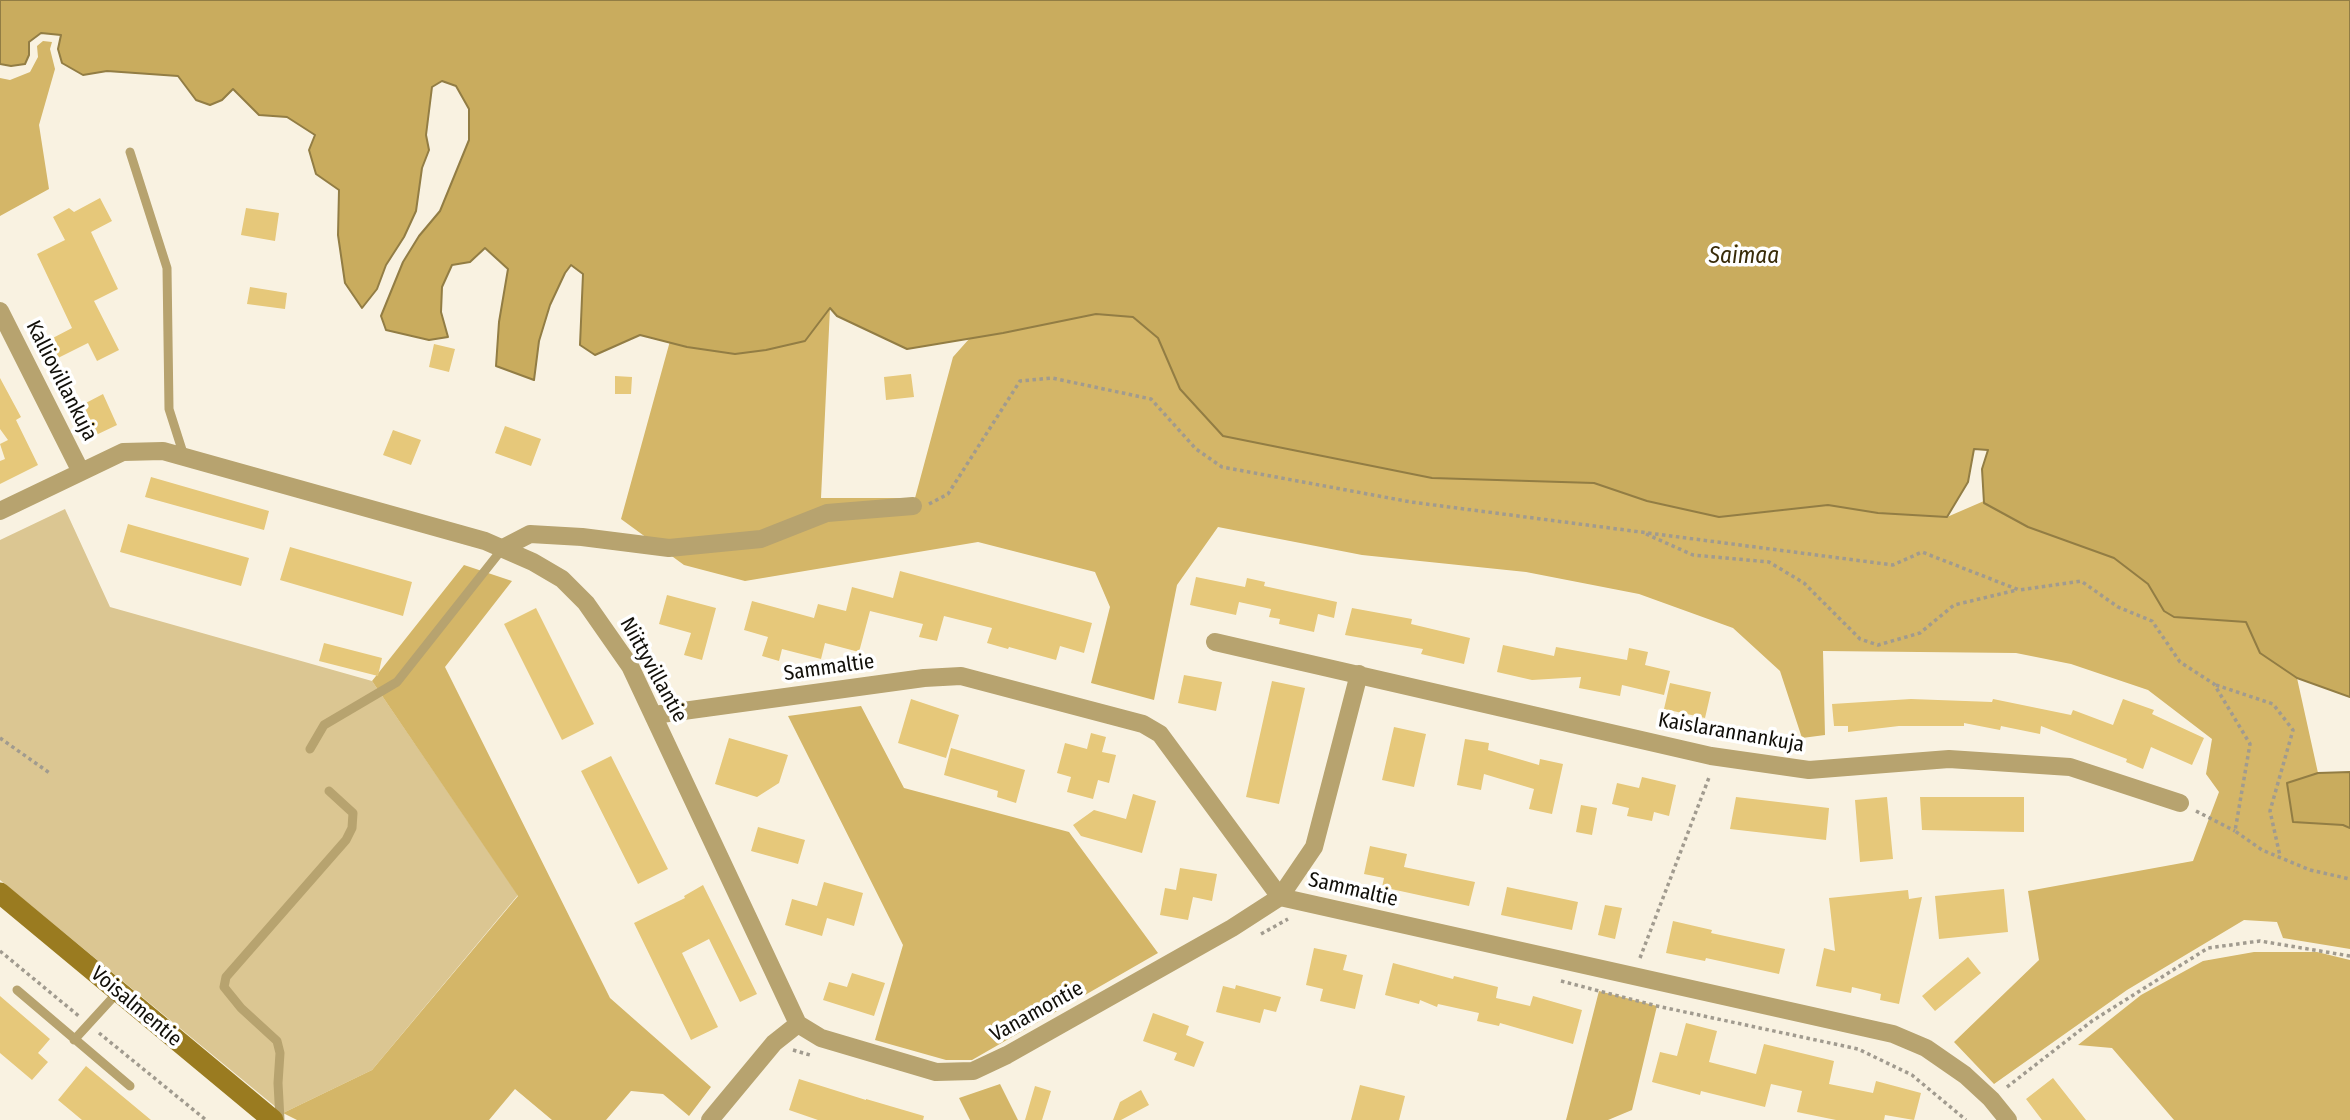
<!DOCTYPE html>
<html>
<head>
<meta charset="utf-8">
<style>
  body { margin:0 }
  canvas { display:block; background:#f9f2e1 }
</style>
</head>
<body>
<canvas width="2350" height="1120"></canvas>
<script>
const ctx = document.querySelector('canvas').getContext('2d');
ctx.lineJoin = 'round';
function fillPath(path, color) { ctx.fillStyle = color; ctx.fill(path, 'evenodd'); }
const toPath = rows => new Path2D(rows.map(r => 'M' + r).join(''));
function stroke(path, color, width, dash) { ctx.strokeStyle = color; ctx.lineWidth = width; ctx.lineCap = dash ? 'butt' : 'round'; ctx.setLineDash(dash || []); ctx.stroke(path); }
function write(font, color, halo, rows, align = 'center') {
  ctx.font = font + ' "Fira Sans Condensed",sans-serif'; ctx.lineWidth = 7; ctx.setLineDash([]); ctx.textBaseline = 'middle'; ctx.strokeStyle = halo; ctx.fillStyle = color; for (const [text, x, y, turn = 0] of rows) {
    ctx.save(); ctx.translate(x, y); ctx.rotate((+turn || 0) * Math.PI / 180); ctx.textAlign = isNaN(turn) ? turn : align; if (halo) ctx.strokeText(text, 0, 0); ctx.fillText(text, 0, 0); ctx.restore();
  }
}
const green = toPath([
  [65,509,110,607,372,681,518,895,372,1070,283,1113,0,880,0,540]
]);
const forest = toPath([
  [43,41,52,42,50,49,55,69,39,125,49,189,0,216,0,78,10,80,30,72,38,57,37,46],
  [830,308,821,498,915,498,953,357,969,339,1096,314,1134,317,1158,338,1180,389,1223,436,1432,478,1594,483,1647,501,1769,512,1828,505,1878,513,1947,517,1984,501,2028,527,2114,558,2148,584,2164,611,2212,620,2246,622,2260,653,2297,678,2318,773,2287,783,2293,822,2343,825,2350,828,2350,949,2283,938,2277,922,2244,920,2127,990,1994,1084,1954,1042,2039,960,2028,891,2193,861,2219,792,2206,774,2212,739,2148,690,2071,664,2016,653,1823,651,1825,735,1802,738,1780,671,1733,628,1639,594,1526,572,1362,555,1218,527,1177,585,1154,700,1091,683,1110,607,1095,572,978,542,745,581,684,565,621,519,670,341,687,347,735,354,766,350,805,341],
  [464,565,512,581,445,667,610,998,711,1087,689,1116,663,1094,631,1091,606,1120,552,1120,515,1089,489,1120,297,1120,283,1113,372,1070,518,896,372,681],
  [861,706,904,788,1069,832,1158,953,972,1060,946,1060,875,1040,903,945,788,716],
  [2254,952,2317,952,2350,960,2350,1120,2174,1120,2112,1048,2078,1045,2141,995,2203,961],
  [1599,991,1657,1006,1632,1110,1608,1120,1566,1120],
  [1000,1084,1018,1120,970,1120,959,1098]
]);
const water = toPath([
  [0,0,2350,0,2350,697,2297,678,2260,653,2246,622,2174,617,2164,611,2148,584,2114,558,2028,527,1984,503,1982,469,1988,450,1974,449,1968,482,1947,517,1878,513,1828,505,1719,517,1647,501,1594,483,1432,478,1223,436,1180,389,1158,338,1133,317,1096,314,1003,333,907,349,837,316,830,308,805,341,766,350,735,354,687,347,640,335,595,355,580,345,583,274,571,265,565,273,550,305,539,341,534,380,496,366,499,322,508,269,485,248,470,262,452,265,442,287,441,312,448,337,429,340,386,330,381,316,403,262,419,236,440,211,469,140,469,109,456,86,442,81,432,87,426,135,429,150,422,168,416,211,404,237,386,265,377,289,362,308,345,283,338,235,339,190,316,174,309,150,315,135,287,117,259,115,233,89,222,100,210,105,196,100,178,76,107,71,83,75,62,63,58,49,61,35,41,33,29,42,29,55,25,64,11,66,0,64,0,0],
  [2350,772,2350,828,2343,825,2293,822,2287,783,2318,773,2350,772]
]);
const building = toPath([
  [100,198,112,221,91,232,118,289,94,301,119,350,97,361,88,343,58,358,49,340,72,328,37,254,65,240,53,217,69,208,74,212],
  [246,208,279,213,275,241,241,235],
  [250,287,287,293,285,309,247,304],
  [434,344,455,349,449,372,429,367],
  [911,374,914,397,886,400,884,377],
  [615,376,632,377,631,394,615,394],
  [0,378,21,417,16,420,38,465,0,484,0,461,5,459,0,444,8,440,0,429],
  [103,394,117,425,96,435,82,405],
  [505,426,541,439,531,466,495,453],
  [393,430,421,440,411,465,383,455],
  [151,477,269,511,264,530,145,497],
  [128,524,249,558,241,586,120,552],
  [290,547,412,582,403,616,280,580],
  [900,571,1092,623,1084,653,1060,646,1056,660,1009,647,1008,649,987,643,992,628,944,616,937,641,919,637,923,624,870,611,859,652,825,643,821,659,782,649,779,661,762,656,768,637,744,630,752,601,814,618,818,604,846,611,852,587,893,598],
  [1196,577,1245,587,1247,578,1265,582,1264,586,1337,602,1334,618,1318,614,1314,632,1279,624,1280,619,1269,617,1271,609,1239,602,1236,615,1190,605],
  [667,595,716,608,702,660,684,655,691,633,659,624],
  [536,608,594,724,562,740,504,624],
  [1352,608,1412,619,1411,624,1470,638,1464,664,1421,654,1423,649,1345,635],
  [324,643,382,658,378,676,319,661],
  [1503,645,1554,656,1556,647,1627,660,1629,648,1648,652,1645,665,1670,671,1664,695,1622,685,1620,696,1579,688,1581,677,1532,680,1497,672],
  [1184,675,1222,682,1216,711,1178,703],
  [1272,681,1305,688,1279,804,1246,797],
  [1670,683,1711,692,1705,718,1664,709],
  [911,699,959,715,946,758,898,743],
  [1911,699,1992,702,1993,699,2071,715,2073,710,2113,725,2123,699,2154,710,2152,714,2204,738,2192,765,2151,747,2143,769,2126,762,2127,759,2041,726,2040,734,2001,726,2000,730,1964,723,1964,726,1899,726,1848,732,1848,726,1834,726,1832,704],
  [1394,727,1426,734,1414,787,1382,780],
  [1091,733,1106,737,1102,752,1116,755,1109,783,1098,780,1093,799,1067,792,1071,777,1057,773,1065,743,1087,749],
  [729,738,788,755,779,783,757,797,715,784],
  [1465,739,1489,743,1488,750,1539,765,1540,759,1563,764,1552,814,1529,809,1534,789,1484,774,1481,790,1457,785],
  [951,748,1025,770,1016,803,997,797,998,791,944,775],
  [611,756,668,869,638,884,581,771],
  [1642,777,1676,785,1669,816,1654,812,1652,821,1627,816,1629,808,1612,804,1617,783,1639,788],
  [1133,794,1156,801,1142,853,1081,836,1073,825,1094,810,1126,819],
  [1736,797,1829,808,1826,840,1730,829],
  [1887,797,1893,859,1860,862,1855,800],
  [1920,797,2024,797,2024,832,1922,830],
  [1581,805,1597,808,1592,835,1576,832],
  [758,827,805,840,798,864,751,851],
  [1370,846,1407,854,1404,867,1475,882,1469,906,1382,887,1384,878,1364,874],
  [1180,868,1217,874,1212,901,1193,897,1188,920,1160,915,1165,888,1176,890],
  [824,882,863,893,854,926,827,918,822,936,785,925,792,899,817,906],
  [703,885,757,994,740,1002,709,939,682,953,718,1027,691,1040,634,923,685,898,684,896],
  [1507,887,1578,902,1572,930,1501,915],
  [2004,889,2008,932,1939,939,1935,896],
  [1908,890,1909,899,1922,897,1899,1004,1880,1000,1881,994,1852,987,1851,993,1816,986,1824,948,1835,951,1829,898],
  [1605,905,1622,908,1615,939,1598,935],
  [1673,921,1712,930,1711,933,1785,949,1779,974,1706,958,1705,961,1666,953],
  [1314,948,1347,955,1343,970,1363,975,1355,1009,1320,1001,1323,989,1306,985],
  [1968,957,1981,973,1935,1011,1922,996],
  [1393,963,1453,979,1454,976,1498,987,1496,998,1530,1006,1533,996,1582,1010,1573,1044,1500,1023,1499,1026,1477,1021,1479,1013,1438,1004,1437,1007,1420,1000,1419,1004,1385,995],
  [852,973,885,983,874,1016,823,1000,829,982,847,987],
  [1236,985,1281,997,1276,1012,1264,1009,1260,1023,1216,1012,1223,986,1235,989],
  [0,996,50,1039,38,1053,48,1062,32,1080,0,1053],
  [1153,1013,1189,1026,1186,1035,1204,1042,1194,1067,1174,1060,1177,1053,1143,1041],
  [1686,1023,1717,1031,1709,1062,1756,1074,1764,1044,1834,1061,1829,1084,1873,1093,1876,1081,1921,1093,1914,1120,1885,1115,1884,1120,1836,1120,1797,1112,1802,1091,1771,1084,1765,1107,1701,1091,1700,1095,1652,1082,1660,1052,1677,1056],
  [86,1066,151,1120,82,1120,58,1100],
  [2053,1078,2086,1120,2042,1120,2026,1099],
  [799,1079,866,1100,866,1099,924,1116,923,1120,818,1120,789,1110],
  [1360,1085,1405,1096,1399,1120,1351,1120],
  [1035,1086,1051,1091,1042,1120,1025,1120],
  [1141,1090,1149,1105,1121,1120,1113,1120,1120,1102]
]);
const path = toPath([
  [929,504,948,494,1020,381,1052,378,1151,399,1196,449,1222,467,1411,502,1893,565,1922,552,2019,590,2081,581,2118,607,2152,621,2180,662,2214,684,2250,744,2235,831,2262,850,2310,870,2350,879],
  [1646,534,1693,555,1769,562,1804,583,1860,639,1878,645,1920,633,1954,605,2017,590],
  [2216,685,2273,704,2293,730,2270,811,2280,856],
  [0,738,51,774],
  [2196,811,2235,831],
  [1261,934,1288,919],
  [0,951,80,1017],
  [1640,958,1710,775],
  [1561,981,1657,1006,1858,1049,1912,1075,1966,1120],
  [99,1033,206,1120],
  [793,1050,810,1055],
  [2007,1087,2092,1021,2208,948,2260,941,2350,956]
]);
const lane = toPath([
  [130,152,167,268,169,409,184,456],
  [310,749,324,725,397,682,503,548],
  [17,990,130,1086],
  [74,1040,118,992],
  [280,1120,278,1083,280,1053,277,1041,241,1008,224,987,226,977,346,840,352,828,353,813,329,791]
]);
const street = toPath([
  [0,311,81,472],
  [0,511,123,452,163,451,485,541,533,562,562,579,586,603,630,666,798,1024,774,1043,710,1120],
  [503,548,530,534,582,537,669,548,761,539,827,513,913,506],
  [1215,642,1711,756,1809,770,1949,759,2070,767,2180,803],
  [654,715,924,678,961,676,1143,724,1160,734,1280,897,1893,1034,1926,1048,1965,1075,1991,1099,2008,1120],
  [798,1024,821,1038,936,1072,973,1071,1007,1055,1232,928,1280,897,1314,847,1359,674]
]);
const secondary = toPath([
  [0,893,273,1120]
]);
const streetNames = [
  ["Kalliovillankuja",61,381,63],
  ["Sammaltie",829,668,-8],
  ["Niittyvillantie",653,670,61],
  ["Kaislarannankuja",1731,733,10],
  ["Sammaltie",1353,890,13],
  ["Voisalmentie",136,1007,40],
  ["Vanamontie",1037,1012,-29]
];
const waterNames = [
  ["Saimaa",1744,257]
];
fillPath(green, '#dbc692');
fillPath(forest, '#d4b668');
fillPath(water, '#c9ac5e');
stroke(water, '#927d44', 2);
fillPath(building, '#e6c87a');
stroke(path, '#a19b8f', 3.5, [3.5, 3.5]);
stroke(lane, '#b7a36f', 9);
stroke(street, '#b7a36f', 18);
stroke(secondary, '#9a7b20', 21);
write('21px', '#110f09', '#fff', streetNames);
write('italic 23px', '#382b08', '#fff', waterNames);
</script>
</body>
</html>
